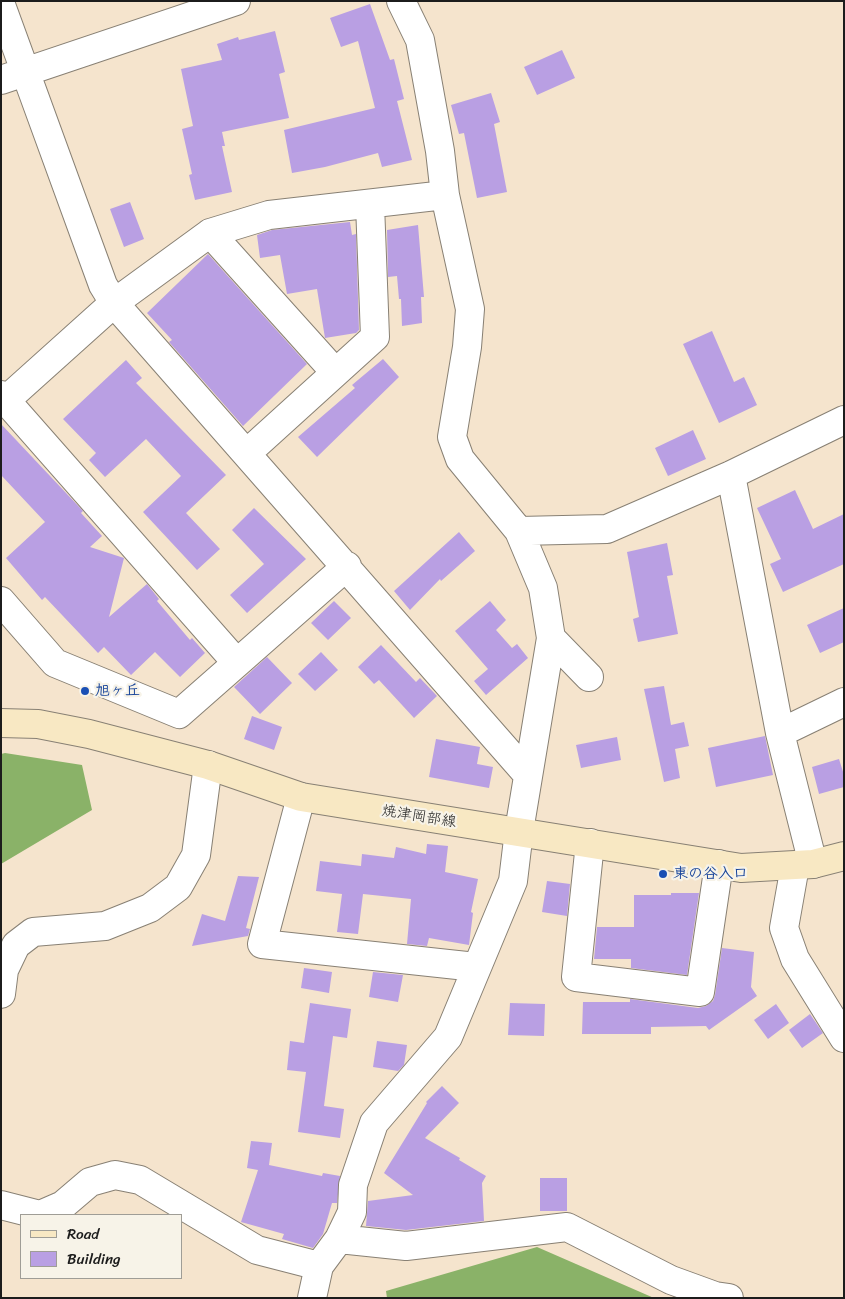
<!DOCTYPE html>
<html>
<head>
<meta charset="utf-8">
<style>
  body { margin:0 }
  #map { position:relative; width:845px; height:1299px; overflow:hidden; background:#f5e4cd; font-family:Sriracha,sans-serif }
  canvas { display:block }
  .frame { position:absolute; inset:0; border:2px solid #1c1c1c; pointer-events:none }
  .legend { position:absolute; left:20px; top:1214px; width:162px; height:65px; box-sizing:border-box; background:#f7f3e8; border:1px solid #9f9d96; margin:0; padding:6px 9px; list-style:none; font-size:15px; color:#1c1c1c }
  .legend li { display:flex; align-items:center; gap:10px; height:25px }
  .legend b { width:25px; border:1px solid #9f9d96 }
</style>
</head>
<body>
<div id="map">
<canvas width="845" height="1299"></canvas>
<div class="frame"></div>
<ul class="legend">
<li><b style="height:6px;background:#f8e8c3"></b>Road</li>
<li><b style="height:14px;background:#b99fe3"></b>Building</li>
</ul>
</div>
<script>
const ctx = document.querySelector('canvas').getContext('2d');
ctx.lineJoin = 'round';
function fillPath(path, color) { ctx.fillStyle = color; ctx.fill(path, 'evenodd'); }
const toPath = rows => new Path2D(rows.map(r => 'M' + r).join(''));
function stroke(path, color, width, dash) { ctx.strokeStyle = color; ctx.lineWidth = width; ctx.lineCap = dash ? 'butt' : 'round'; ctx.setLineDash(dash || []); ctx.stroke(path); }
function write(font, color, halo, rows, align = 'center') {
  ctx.font = font + ' Sriracha,"Klee One",sans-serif'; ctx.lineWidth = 4.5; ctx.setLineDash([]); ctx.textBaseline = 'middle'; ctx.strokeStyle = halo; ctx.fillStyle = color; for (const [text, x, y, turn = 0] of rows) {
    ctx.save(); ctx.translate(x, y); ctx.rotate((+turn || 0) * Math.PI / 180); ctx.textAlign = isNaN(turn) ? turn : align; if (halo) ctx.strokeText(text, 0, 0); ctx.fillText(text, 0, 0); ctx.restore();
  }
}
const forest = toPath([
  [5,753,82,765,92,810,1,864,1,754],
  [537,1247,654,1298,387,1298,386,1291]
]);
const building = toPath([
  [370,4,390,60,394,59,404,99,397,101,412,160,382,167,378,153,325,167,292,173,284,130,375,108,358,41,341,47,330,18],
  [275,31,285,72,279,74,289,118,222,132,225,146,222,146,232,192,195,200,189,175,192,174,182,129,193,126,181,69,222,60,217,44,238,37,239,40],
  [562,50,575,78,537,95,524,67],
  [491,93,500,122,494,124,507,192,477,198,464,133,459,134,451,105],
  [130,202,144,239,124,247,110,209],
  [350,222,352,235,356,234,359,330,356,333,325,338,317,289,287,294,280,255,260,258,257,235,272,230],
  [418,225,424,297,421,297,422,323,402,326,401,299,399,299,397,276,388,277,387,230],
  [208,254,307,364,243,426,169,342,172,340,147,313],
  [712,331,734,382,744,377,757,405,719,423,683,344],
  [383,359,399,377,317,457,298,437,355,388,352,385],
  [126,360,142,378,136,383,226,475,186,513,220,549,197,570,143,512,181,476,146,439,105,477,89,460,96,453,63,419],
  [1,424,83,511,81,513,102,536,90,547,124,558,109,617,147,584,159,599,157,601,190,640,192,638,205,653,180,677,155,652,131,675,104,647,98,653,45,597,42,600,6,558,45,522,1,475],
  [693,430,706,459,668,476,655,448],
  [795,490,813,529,844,514,844,564,783,592,770,564,781,559,757,508],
  [254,508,306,559,247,613,230,595,264,564,232,530],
  [459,532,475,551,441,581,440,579,410,610,394,591],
  [667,543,673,575,667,576,678,634,638,642,633,619,639,617,627,552],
  [334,601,351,618,328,640,311,623],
  [490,601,506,620,496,630,512,648,517,644,528,658,486,695,474,681,488,669,455,631],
  [844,608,844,642,820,653,807,625],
  [381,645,416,682,420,678,437,696,414,718,379,680,374,684,358,667],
  [321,652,338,670,315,691,298,674],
  [267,657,292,683,260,714,234,687],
  [664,686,671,725,684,722,689,746,675,749,680,778,664,782,644,689],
  [252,716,282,727,274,750,244,739],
  [765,736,773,775,716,787,708,748],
  [617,737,621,760,581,768,576,745],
  [436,739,480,747,477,764,493,767,489,788,429,777],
  [839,759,844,775,844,787,819,794,812,767],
  [427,844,448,846,445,872,478,879,471,912,473,913,469,945,429,938,427,946,407,944,411,899,363,894,358,934,337,932,342,894,316,891,320,861,361,866,362,854,394,858,396,847,426,854],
  [238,876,259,877,246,928,250,929,248,936,192,946,202,914,225,921],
  [547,881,570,884,567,916,542,912],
  [671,893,699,893,687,975,631,968,631,959,594,959,597,927,634,927,634,895,671,895],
  [722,948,754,952,751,987,757,996,709,1030,706,1026,651,1027,651,1034,582,1034,583,1002,630,1002,630,999,698,1008,706,1006,713,1001,715,995],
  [304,968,332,972,329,993,301,988],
  [373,972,403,975,398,1002,369,997],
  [310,1003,351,1009,347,1038,333,1036,324,1106,344,1109,340,1138,298,1132,306,1072,287,1070,290,1041,304,1043],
  [510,1003,545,1004,544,1036,508,1035],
  [776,1004,789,1023,768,1039,754,1020],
  [810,1014,823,1033,802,1048,789,1030],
  [377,1041,407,1045,404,1065,398,1071,373,1067],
  [442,1086,459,1103,425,1138,460,1158,459,1160,486,1176,482,1183,484,1221,406,1230,366,1226,368,1201,413,1195,384,1173,427,1103,426,1102],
  [251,1141,272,1143,269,1165,322,1176,323,1173,340,1176,337,1203,332,1203,323,1234,313,1248,282,1239,284,1234,241,1222,258,1170,247,1168],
  [540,1178,567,1178,567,1211,540,1211]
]);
const street = toPath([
  [1,5,103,285,114,303,528,775],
  [1,80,236,1],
  [210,233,335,372],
  [1,395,237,663,347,566],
  [6,400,114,303,210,233,269,215,445,195],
  [247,453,375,337,370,204],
  [731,475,780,733,813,864],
  [519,531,607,529,731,475,844,420],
  [1,601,55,663,179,714,237,663],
  [551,638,589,677],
  [780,733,844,702],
  [301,797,262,944,476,967],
  [590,843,576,977,700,992,719,864],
  [795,866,784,928,795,959,844,1038],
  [1,994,4,970,16,945,33,932,105,926,150,908,178,887,196,855,208,765],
  [1,1205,40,1215],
  [40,1215,63,1205,90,1182,115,1175,140,1180,257,1250,319,1266],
  [339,1239,406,1246,567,1227,671,1280,715,1296,729,1298],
  [312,1298,319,1266,339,1239,352,1212,353,1185,374,1123,448,1037,513,881,519,831,551,638,543,588,519,531,460,459,452,437,467,347,470,309,445,195,440,151,420,40,401,1]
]);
const secondary = toPath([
  [1,723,38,724,89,734,208,765,301,797,741,868,813,864,844,856]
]);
const markers = [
  [85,691,5,"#1a4fb4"],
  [663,874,5,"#1a4fb4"]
];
const transitNames = [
  ["旭ヶ丘",95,691],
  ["東の谷入口",673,874]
];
const streetNames = [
  ["焼津岡部線",419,817,9]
];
fillPath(forest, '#8ab268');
fillPath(building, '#b99fe3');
stroke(street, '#888074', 30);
stroke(secondary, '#888074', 30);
stroke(street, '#fff', 28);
stroke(secondary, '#f8e8c3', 28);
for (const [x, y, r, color] of markers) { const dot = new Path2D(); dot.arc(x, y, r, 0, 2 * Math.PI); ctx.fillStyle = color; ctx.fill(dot); stroke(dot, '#f7f3e8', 2); }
write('bold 15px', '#164399', '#f7f3e8', transitNames, 'left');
write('15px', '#1c1c1c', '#f7f3e8', streetNames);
</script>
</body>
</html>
